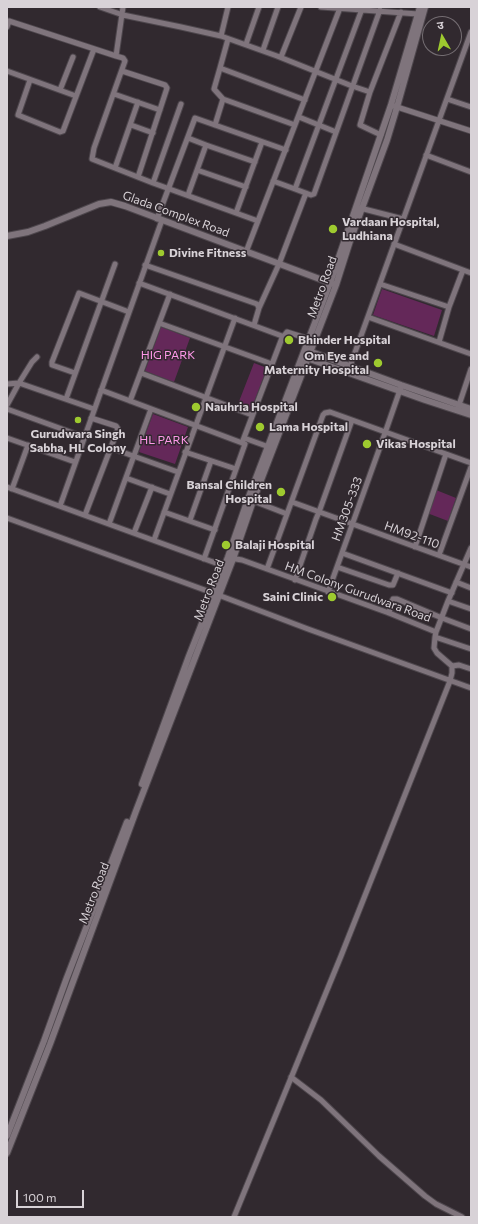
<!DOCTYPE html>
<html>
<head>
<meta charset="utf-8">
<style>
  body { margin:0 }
  #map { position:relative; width:478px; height:1224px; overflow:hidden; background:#31292f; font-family:Commissioner,"Noto Sans Devanagari",sans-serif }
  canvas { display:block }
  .frame { position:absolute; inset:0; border:8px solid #d8d2d7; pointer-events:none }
  .north { position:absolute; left:422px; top:16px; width:40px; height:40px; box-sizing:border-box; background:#31292f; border:1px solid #746d72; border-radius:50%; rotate:351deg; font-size:11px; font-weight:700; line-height:16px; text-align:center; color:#d8d2d7 }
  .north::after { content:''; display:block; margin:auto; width:14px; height:18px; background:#9eca2f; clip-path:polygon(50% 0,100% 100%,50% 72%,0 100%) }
  .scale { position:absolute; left:16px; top:1190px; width:68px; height:18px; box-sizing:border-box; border:2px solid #d8d2d7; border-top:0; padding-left:5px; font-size:12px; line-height:14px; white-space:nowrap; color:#d8d2d7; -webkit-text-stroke:3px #31292f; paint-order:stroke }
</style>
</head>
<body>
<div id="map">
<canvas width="478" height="1224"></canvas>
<div class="frame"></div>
<div class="north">उ</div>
<div class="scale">100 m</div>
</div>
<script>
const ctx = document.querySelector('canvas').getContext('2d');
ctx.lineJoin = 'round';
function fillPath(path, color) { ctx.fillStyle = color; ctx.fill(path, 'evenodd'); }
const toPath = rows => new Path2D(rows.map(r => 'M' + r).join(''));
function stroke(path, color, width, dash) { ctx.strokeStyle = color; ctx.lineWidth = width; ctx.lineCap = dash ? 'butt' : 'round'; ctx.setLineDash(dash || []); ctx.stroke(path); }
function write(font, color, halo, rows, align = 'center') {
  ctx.font = font + ' Commissioner,sans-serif'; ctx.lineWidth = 3; ctx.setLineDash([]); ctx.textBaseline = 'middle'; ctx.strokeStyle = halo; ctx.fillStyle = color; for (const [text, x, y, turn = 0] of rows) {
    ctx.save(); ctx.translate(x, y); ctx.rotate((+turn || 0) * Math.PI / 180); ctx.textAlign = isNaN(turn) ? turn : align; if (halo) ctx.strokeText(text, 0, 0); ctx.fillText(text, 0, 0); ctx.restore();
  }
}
const green = toPath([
  [382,289,442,310,434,336,373,315],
  [161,327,190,338,174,382,145,371],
  [254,363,267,368,251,410,238,404],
  [153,414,188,427,175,464,139,452],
  [436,490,456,498,448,521,427,513]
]);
const minor = toPath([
  [100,7,123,15,181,27,221,36],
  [228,7,221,36,277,56,352,86,370,92,401,12],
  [321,7,418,14],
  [362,9,295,189,311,195,314,194,380,10],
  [7,27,9,21,116,56,123,7],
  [228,39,220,68,305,100],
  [246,44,259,7],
  [263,50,278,7],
  [116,56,123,58,125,61,94,148,92,159,153,183,258,221],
  [281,57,301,7],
  [220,68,214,89,223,99,295,125],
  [7,71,76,96],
  [122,71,165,85,167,88,138,177],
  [30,80,18,115,60,132,63,131,94,49],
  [60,90,73,57],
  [370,92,360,125,381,135],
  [114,94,160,110],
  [447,99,471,107],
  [394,106,471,131],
  [299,117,336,132],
  [131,125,153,133],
  [215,125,223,99],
  [188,138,206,145,188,195],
  [206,145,255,162],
  [426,155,471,172],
  [115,168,138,102],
  [197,170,246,187],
  [273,181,295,189],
  [153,183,181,104],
  [360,208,403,219],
  [236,213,262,142],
  [157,219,195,118,286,150],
  [394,244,471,273],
  [246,252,340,8],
  [145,265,257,304,259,308,254,325],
  [139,283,282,336,282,338,242,443],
  [380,284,449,307],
  [259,308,279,264,306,193],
  [368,317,471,354],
  [159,323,272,364],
  [283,337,287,332,309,339],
  [439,342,449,307,463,270],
  [349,369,471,32],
  [75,373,52,365,52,362,79,293,129,312],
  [141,373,252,415],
  [7,384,19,383,94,409],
  [101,390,245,444,204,559],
  [66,399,115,264],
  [130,401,170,294],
  [7,405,19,383,32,362,37,357],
  [458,408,471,369],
  [7,409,84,437],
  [7,438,75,462],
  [244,438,269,447],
  [111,448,178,472],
  [185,452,236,469],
  [126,478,170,494],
  [7,487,224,566],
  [12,489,28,445],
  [251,500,287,514],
  [292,502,471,567],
  [60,506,162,220],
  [164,512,215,530],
  [85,515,118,429,116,426,91,418],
  [7,518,213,593,308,629,471,688],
  [190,520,211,461],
  [109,524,151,409],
  [134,533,152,487],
  [154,540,235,318],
  [415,547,446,454],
  [342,553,452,593],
  [439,555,471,467],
  [230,558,242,560,267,569,389,613,436,632],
  [337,567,389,585,393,585,398,573],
  [267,569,323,415,325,413,330,412,471,463],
  [295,580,316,519,319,512,352,420],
  [456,582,471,588],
  [328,592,385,433,401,387],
  [448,601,471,609],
  [389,613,392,601,393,599,397,599,442,618,471,629],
  [435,637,471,649],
  [452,666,459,665,471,669],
  [291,1077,321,1100,379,1156,425,1196,436,1204,462,1217],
  [234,1217,341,956,450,681,452,673,452,666,437,653,434,648,435,637,436,632,448,601,471,548]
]);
const tertiary = toPath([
  [7,236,28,232,45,226,99,204,111,202,125,206,333,284],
  [306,350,401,385,471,409],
  [304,357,425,400,471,415],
  [142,784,189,656,228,557,248,499,330,283,391,105,420,7],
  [7,1136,44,1041,66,980,127,822],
  [7,1153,50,1044,136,811,233,559,253,501,336,285,350,241,387,140,397,107,425,7]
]);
const markers = [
  [333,229,5,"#9eca2f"],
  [161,253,4,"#9eca2f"],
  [289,340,5,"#9eca2f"],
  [378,363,5,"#9eca2f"],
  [196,407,5,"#9eca2f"],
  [78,420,4,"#9eca2f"],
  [260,427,5,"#9eca2f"],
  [367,444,5,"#9eca2f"],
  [281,492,5,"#9eca2f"],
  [226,545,5,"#9eca2f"],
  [332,597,5,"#9eca2f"]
];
const streetNames = [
  ["Glada Complex Road",176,214,20],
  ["Metro Road",322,287,-70],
  ["HM305-333",347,509,-70],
  ["HM92-110",412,535,20],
  ["Metro Road",209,590,-69],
  ["HM Colony Gurudwara Road",358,592,20],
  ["Metro Road",94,893,-69]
];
const poiNames = [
  ["Vardaan Hospital,",342,222],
  ["Ludhiana",342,236],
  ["Divine Fitness",169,253],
  ["Bhinder Hospital",298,340],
  ["Om Eye and",369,356,"right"],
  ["Maternity Hospital",369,370,"right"],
  ["Nauhria Hospital",205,407],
  ["Lama Hospital",269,427],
  ["Gurudwara Singh",78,434,"center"],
  ["Sabha, HL Colony",78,448,"center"],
  ["Vikas Hospital",376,444],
  ["Bansal Children",272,485,"right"],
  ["Hospital",272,499,"right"],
  ["Balaji Hospital",235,545],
  ["Saini Clinic",323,597,"right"]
];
const parkNames = [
  ["HIG PARK",168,355],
  ["HL PARK",164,440]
];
fillPath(green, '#642859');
stroke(minor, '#4e474d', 7);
stroke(tertiary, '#4e474d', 8);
stroke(minor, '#7f747c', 5);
stroke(tertiary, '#7f747c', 6);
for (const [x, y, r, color] of markers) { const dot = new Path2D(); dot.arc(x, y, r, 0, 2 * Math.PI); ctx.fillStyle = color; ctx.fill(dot); stroke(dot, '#31292f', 1.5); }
write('12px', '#d8d2d7', '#31292f', streetNames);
write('bold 12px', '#d8d2d7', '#31292f', poiNames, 'left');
write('12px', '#fd98e8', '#31292f', parkNames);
</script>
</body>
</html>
